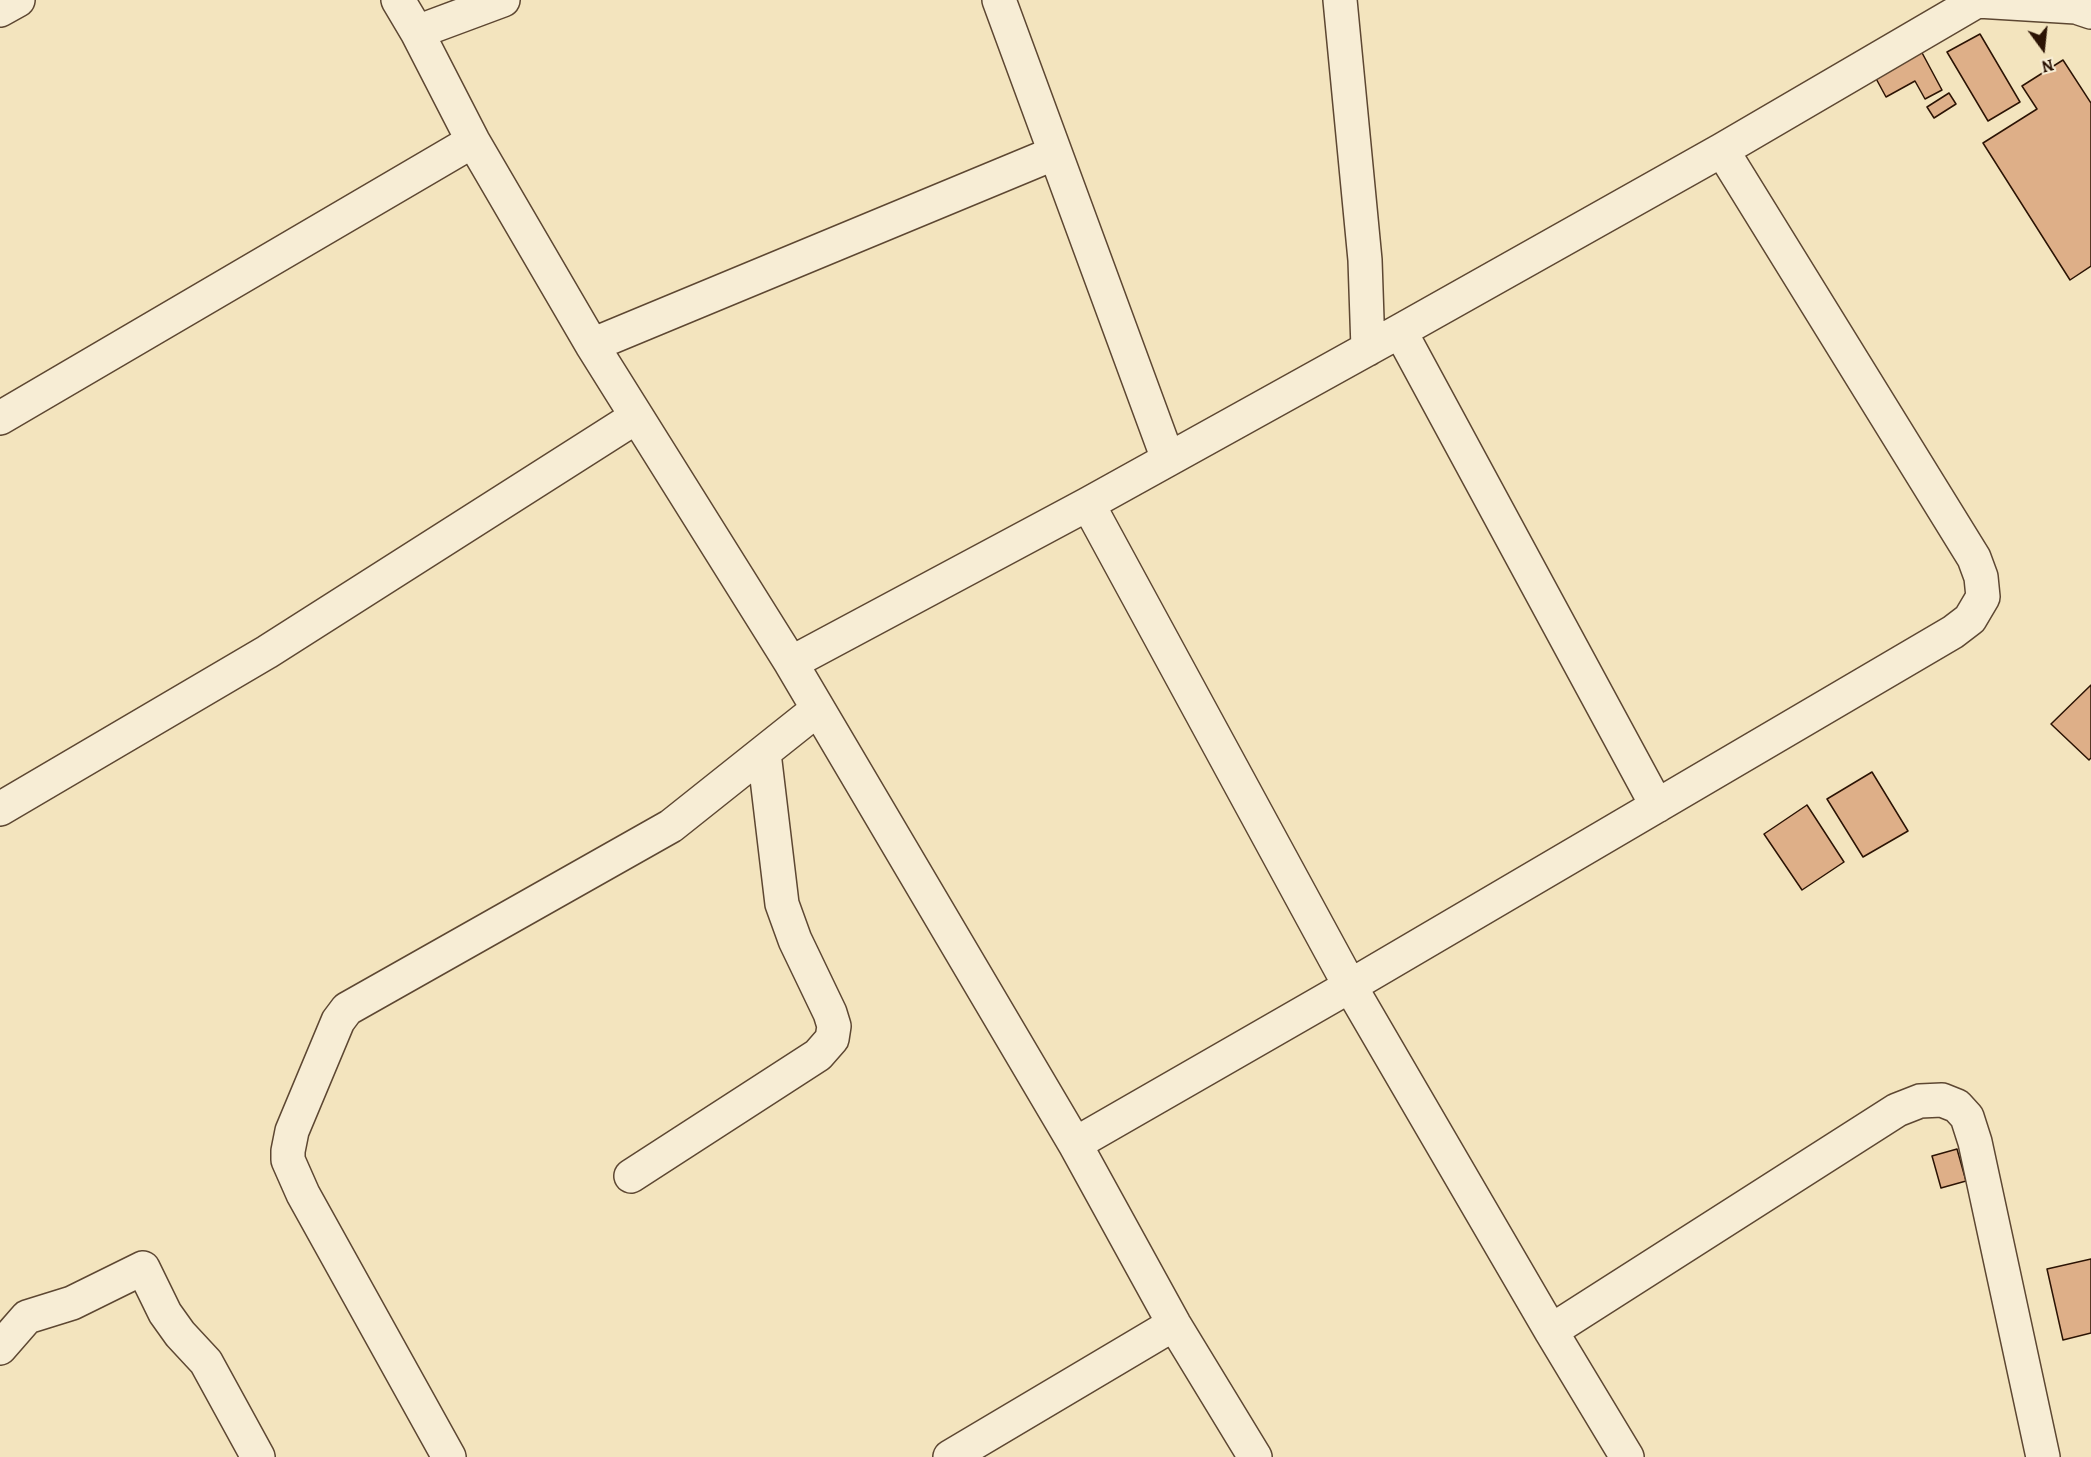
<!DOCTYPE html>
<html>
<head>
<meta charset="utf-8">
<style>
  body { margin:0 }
  #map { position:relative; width:2091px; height:1457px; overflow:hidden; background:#f3e4be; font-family:Alegreya,serif }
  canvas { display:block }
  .north { position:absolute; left:2013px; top:18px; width:60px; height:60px; -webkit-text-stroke:4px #f7edd5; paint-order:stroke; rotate:165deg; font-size:16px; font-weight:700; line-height:24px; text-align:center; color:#2b1304 }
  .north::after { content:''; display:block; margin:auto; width:21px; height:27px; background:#2b1304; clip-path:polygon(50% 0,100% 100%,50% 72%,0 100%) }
</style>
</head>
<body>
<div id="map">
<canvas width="2091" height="1457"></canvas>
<div class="north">N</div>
</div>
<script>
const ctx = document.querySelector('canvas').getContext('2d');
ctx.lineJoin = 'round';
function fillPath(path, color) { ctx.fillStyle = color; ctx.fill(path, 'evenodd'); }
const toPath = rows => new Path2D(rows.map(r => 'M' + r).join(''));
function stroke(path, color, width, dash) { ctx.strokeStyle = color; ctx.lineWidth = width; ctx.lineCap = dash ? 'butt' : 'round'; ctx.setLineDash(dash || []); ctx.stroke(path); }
const building = toPath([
  [1980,34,2020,102,1988,121,1947,52,1980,34],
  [1920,49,1942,90,1925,99,1915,81,1886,97,1873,73,1920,49],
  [2063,60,2091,103,2091,266,2070,280,1983,143,2037,109,2022,86,2063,60],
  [1949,93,1956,104,1934,118,1927,107,1949,93],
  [2091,685,2091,758,2089,760,2051,724,2091,685],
  [1872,772,1908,831,1863,857,1827,799,1872,772],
  [1807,805,1844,862,1802,890,1764,834,1807,805],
  [1957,1149,1966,1181,1941,1188,1932,1156,1957,1149],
  [2091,1259,2091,1333,2063,1340,2047,1269,2091,1259]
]);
const minor = toPath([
  [398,0,417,32,473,141,592,345,791,663,1075,1144,1174,1324,1255,1457],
  [999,0,1168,459],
  [1340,0,1365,260,1368,349],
  [0,10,18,0],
  [417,32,503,0],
  [1400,331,1657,806],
  [592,345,1055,153],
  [0,418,473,141],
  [1088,504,1350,986,1551,1331,1627,1457],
  [791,663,1088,504,1400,331,1722,150,1977,1,2076,7,2091,12],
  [0,809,267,652,636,417],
  [1075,1144,1350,986,1953,632,1970,619,1983,597,1981,577,1974,558,1722,150],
  [631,1176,818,1055,832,1039,834,1026,830,1013,795,940,782,904,764,753],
  [1551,1331,1897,1110,1920,1101,1942,1100,1957,1106,1967,1117,1975,1142,2043,1457],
  [0,1348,27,1317,72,1303,143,1268,165,1313,180,1334,206,1362,258,1457],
  [449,1457,303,1194,288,1160,288,1151,292,1131,338,1021,347,1009,671,826,818,709],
  [950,1457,1174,1324]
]);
fillPath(building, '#deaf88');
stroke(building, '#2b1304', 1.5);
stroke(minor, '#5d4732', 36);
stroke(minor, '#f7edd5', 33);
</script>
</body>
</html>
